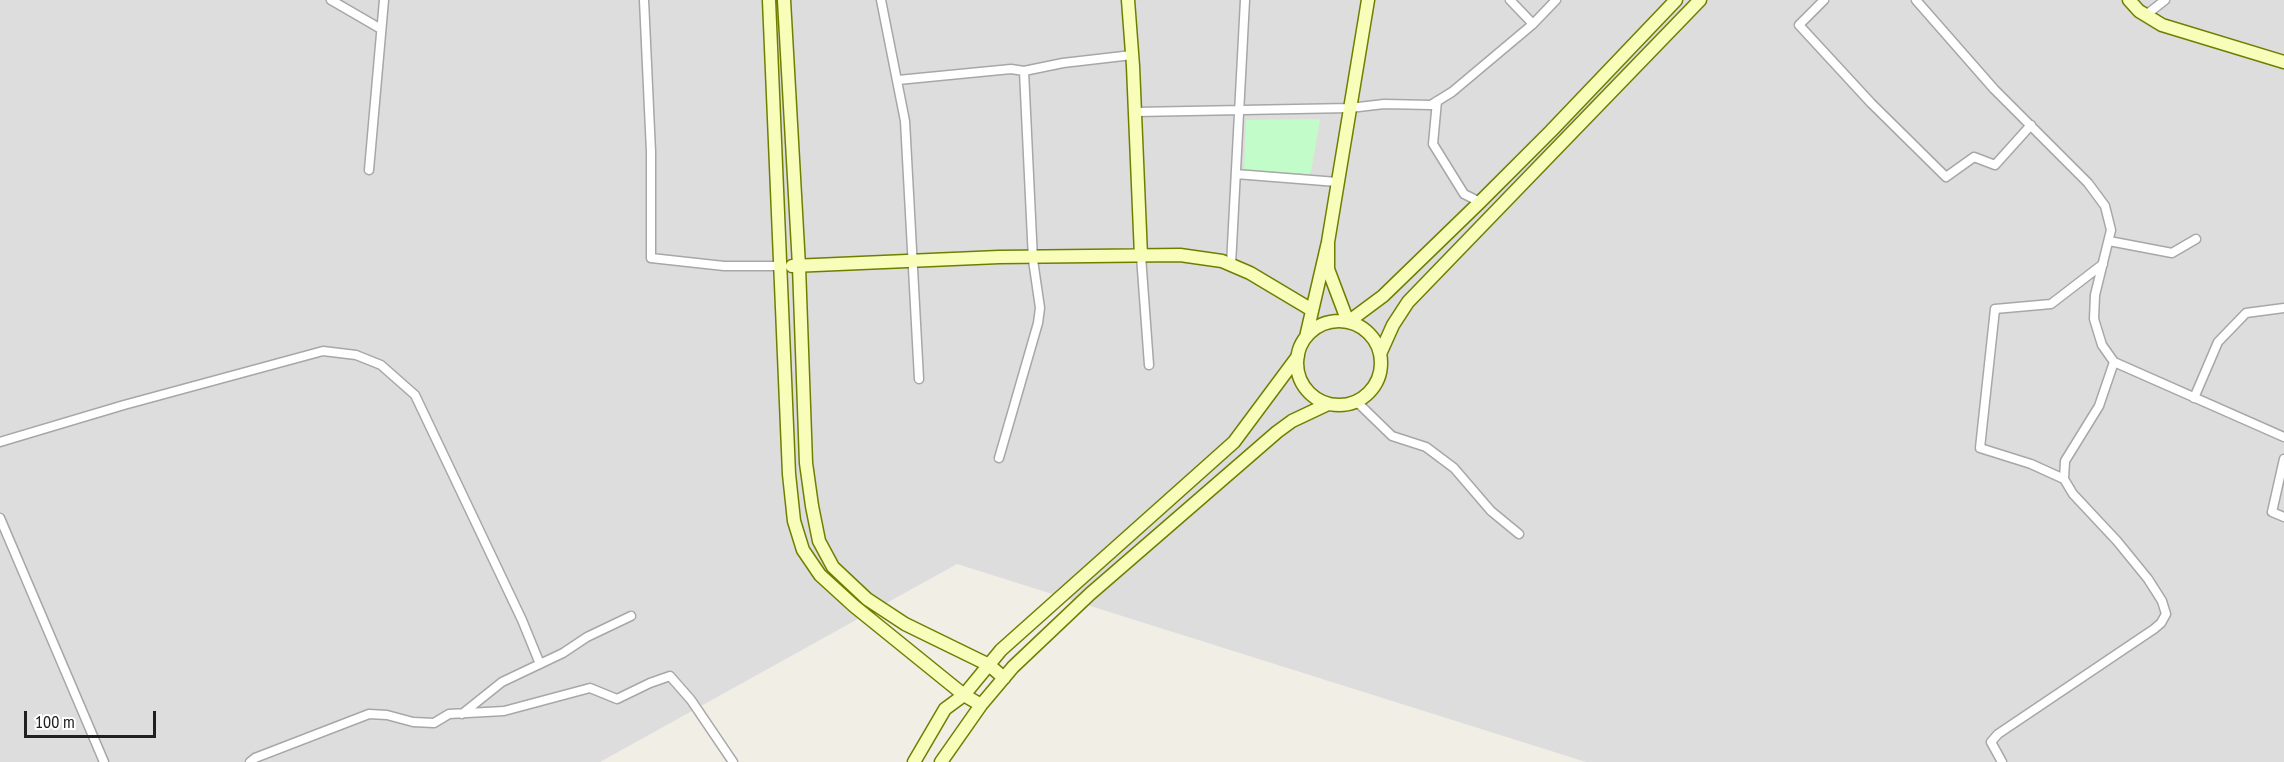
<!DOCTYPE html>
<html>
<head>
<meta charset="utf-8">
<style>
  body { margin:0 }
  #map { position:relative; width:2284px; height:762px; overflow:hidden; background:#f1eee6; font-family:"PT Sans Narrow",sans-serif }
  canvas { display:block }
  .scale { position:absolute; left:24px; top:711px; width:132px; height:27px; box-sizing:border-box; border:3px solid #202020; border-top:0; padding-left:8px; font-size:18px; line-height:21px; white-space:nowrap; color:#202020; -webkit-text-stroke:4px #fff; paint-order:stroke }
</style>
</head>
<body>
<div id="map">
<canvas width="2284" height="762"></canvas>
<div class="scale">100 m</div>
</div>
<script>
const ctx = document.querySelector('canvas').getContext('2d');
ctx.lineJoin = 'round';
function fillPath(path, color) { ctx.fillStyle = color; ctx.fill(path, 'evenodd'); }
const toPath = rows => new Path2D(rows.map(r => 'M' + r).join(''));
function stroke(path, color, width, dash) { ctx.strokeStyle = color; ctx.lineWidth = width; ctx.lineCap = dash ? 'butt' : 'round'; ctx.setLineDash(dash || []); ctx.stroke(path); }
const residential = toPath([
  [0,0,2284,0,2284,762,1586,762,957,564,600,762,0,762]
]);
const park = toPath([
  [1320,119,1311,172,1308,174,1244,171,1246,120]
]);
const street = toPath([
  [331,0,381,29],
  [644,0,651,152,651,258,724,266,781,266],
  [881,0,905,121,919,379],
  [1510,0,1533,24],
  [1824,0,1799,25,1871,103,1946,177,1974,157,1995,165,2031,125],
  [1916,0,1994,89,2088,183,2105,206,2111,230,2095,295,2094,319,2102,345,2114,362,2284,437],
  [2146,15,2165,0],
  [898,80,1011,69,1024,71,1063,63,1132,55],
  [1437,101,1433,144,1464,194,1480,202],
  [1135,112,1350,108,1384,104,1431,105,1452,92,1533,24,1556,0],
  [369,170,384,0],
  [1236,174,1337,182],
  [2109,241,2172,253,2196,239],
  [1141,256,1149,365],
  [1231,265,1245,0],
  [2194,398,2218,342,2246,313,2284,308],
  [1356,401,1392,436,1426,447,1454,468,1491,511,1519,534],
  [0,442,124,405,323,351,356,355,381,365,415,395,522,620,540,664],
  [999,458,1038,323,1040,308,1033,260,1024,71],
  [2284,459,2272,512,2284,517],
  [2064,479,2031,464,1980,448,1995,309,2051,304,2103,264],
  [0,518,104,762],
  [462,714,502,682,563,653,587,637,631,616],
  [250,762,255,758,369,714,387,715,413,722,434,723,449,714,504,711,590,688,617,699,650,683,670,676,691,700,733,762],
  [2002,762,1991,742,1998,734,2154,629,2161,623,2166,614,2162,601,2148,579,2117,541,2073,494,2064,479,2065,461,2099,406,2114,362]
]);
const secondary = toPath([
  [769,0,789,474,794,521,803,550,820,575,854,606,964,695,981,705],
  [784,0,799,266,806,463,812,506,819,541,833,567,867,599,905,624,989,665,1004,678],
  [1128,0,1133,66,1141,256],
  [2129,0,2139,11,2162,25,2284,62],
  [1328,242,1328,269,1348,322,1383,296,1480,202,1551,131,1676,0],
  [792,266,999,257,1180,255,1222,261,1250,273,1312,310],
  '1297 363a42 42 0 1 1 84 0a42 42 0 1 1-84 0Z',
  [1306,337,1328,242,1368,0],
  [1380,354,1393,325,1408,302,1700,0],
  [914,762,945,709,964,695,1001,650,1234,442,1298,356],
  [941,762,981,705,1013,667,1090,594,1277,432,1292,421,1328,404]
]);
fillPath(residential, '#dedddd');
fillPath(park, '#c2fcc8');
stroke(street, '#a7a7a7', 11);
stroke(secondary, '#6e7f00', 15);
stroke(street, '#fff', 8);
stroke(secondary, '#f8fdb9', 12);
</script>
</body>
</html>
